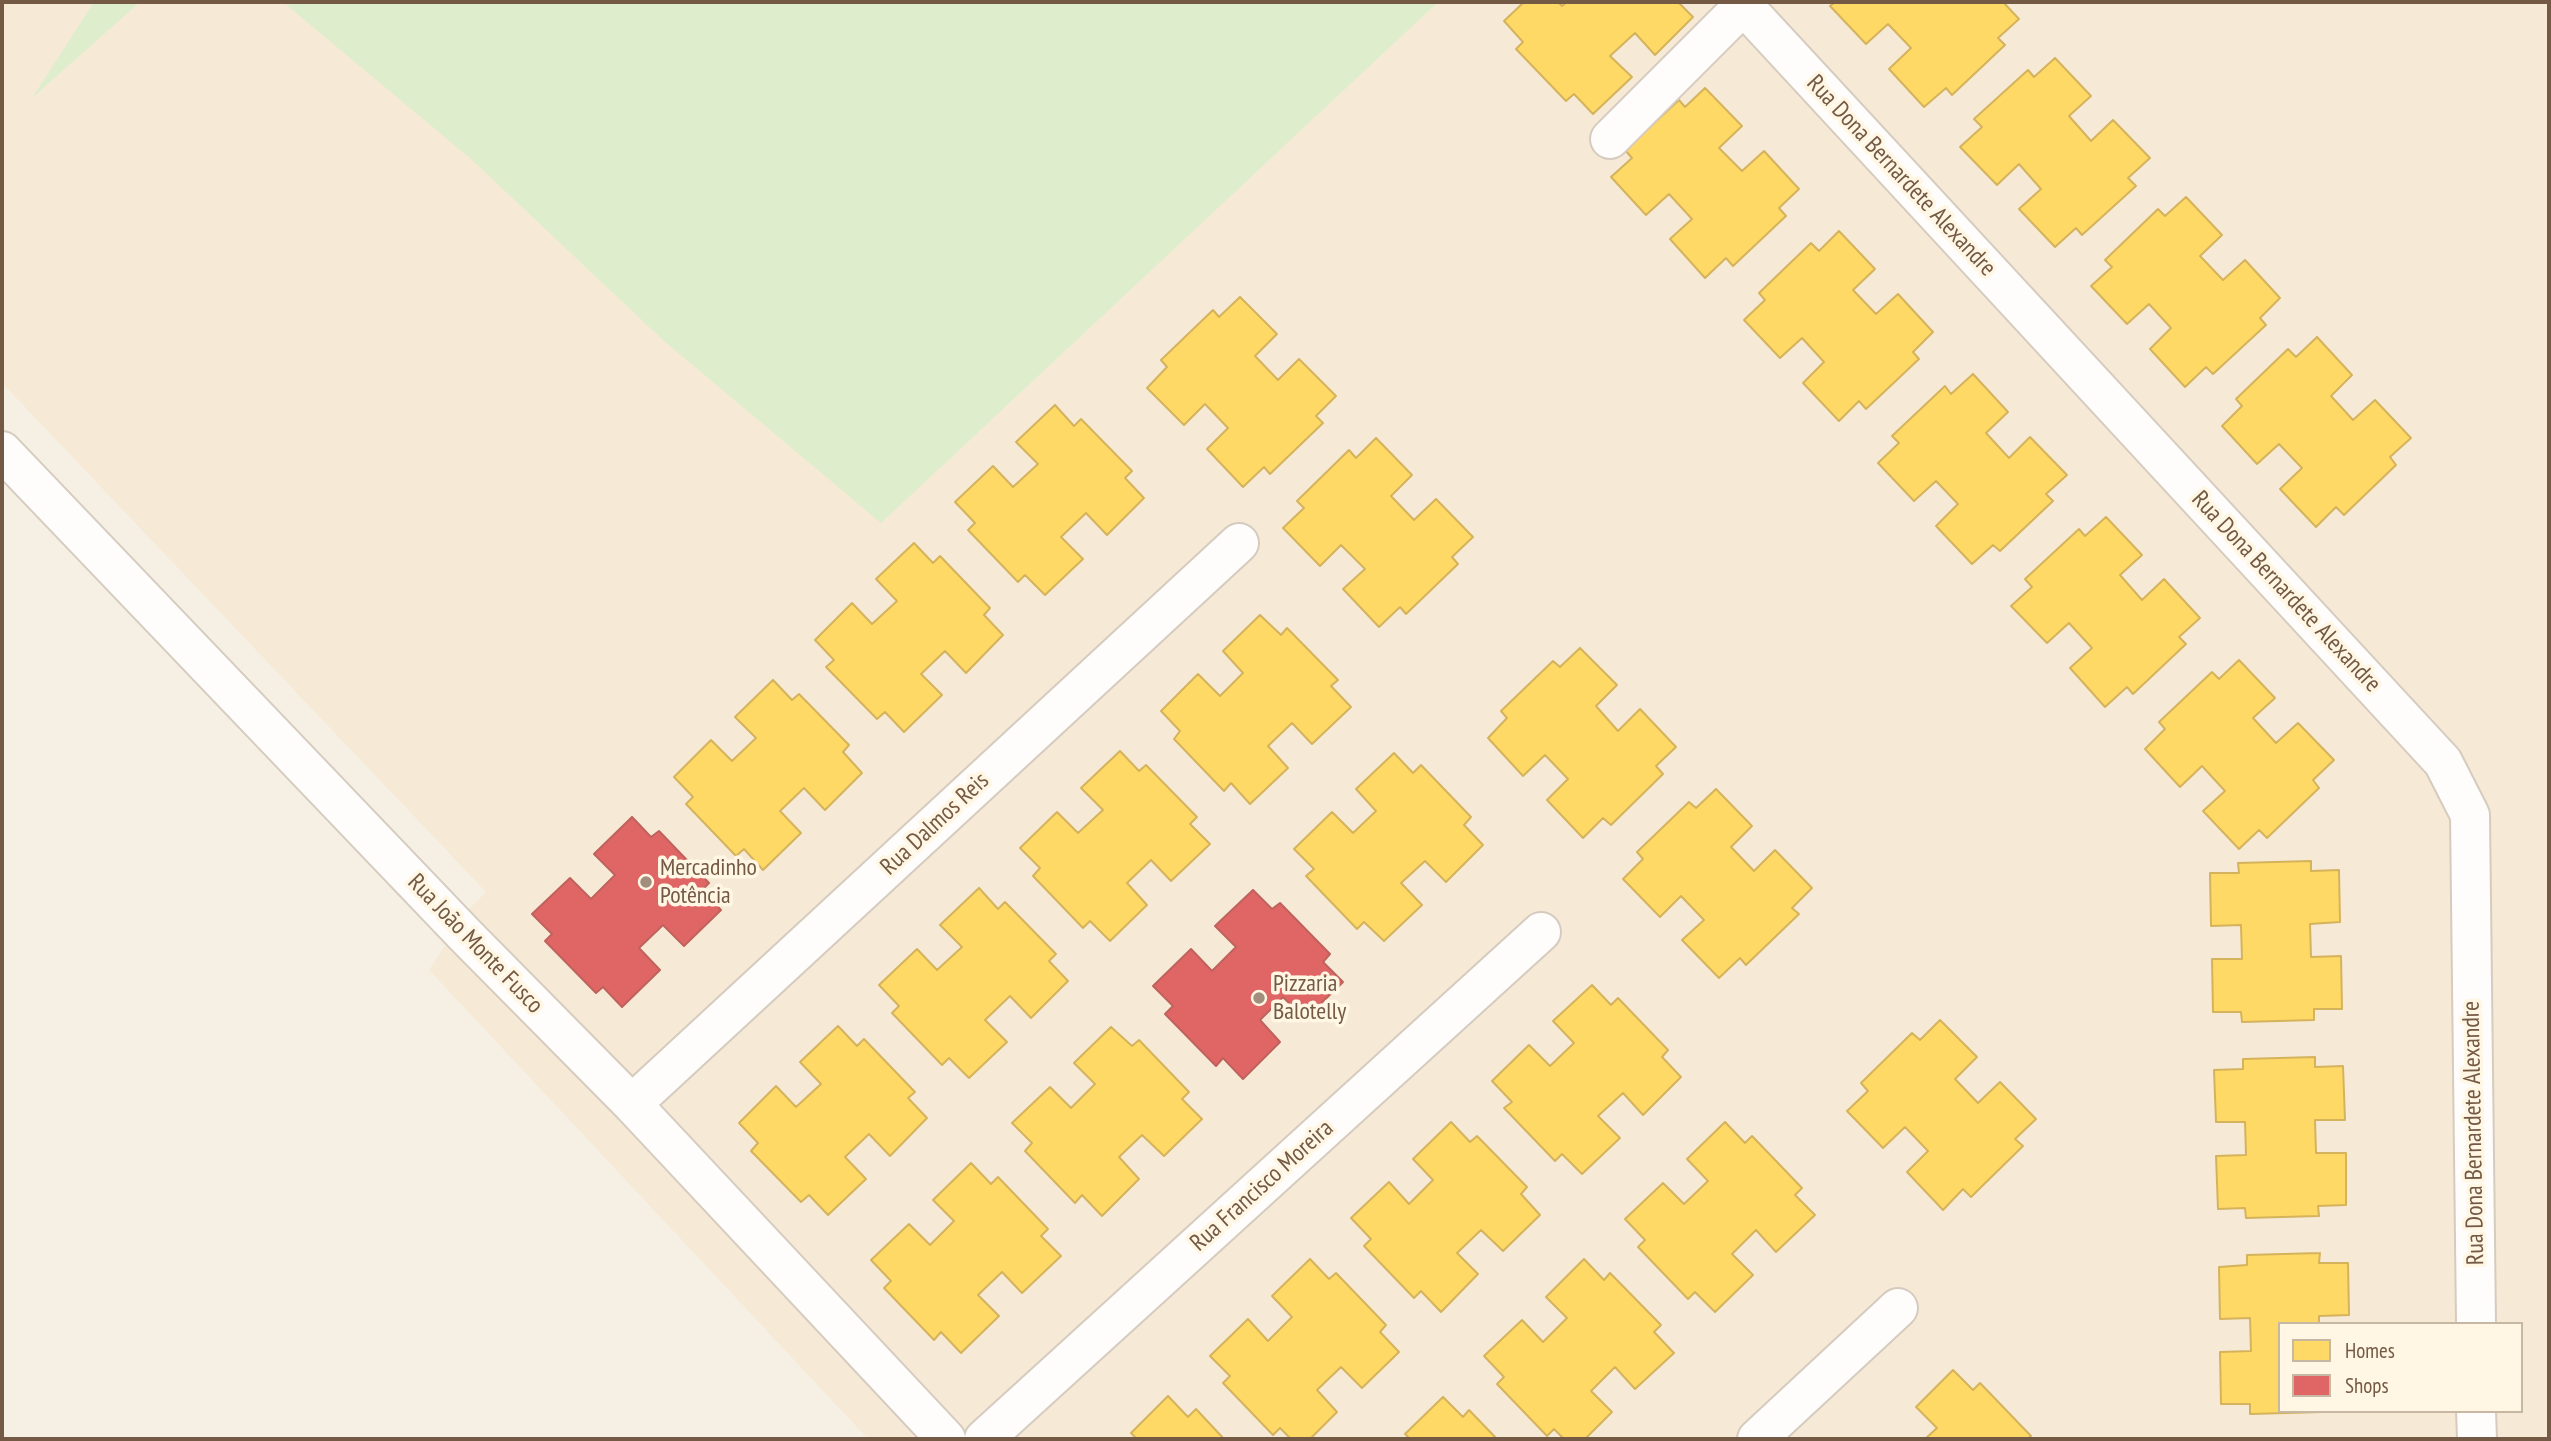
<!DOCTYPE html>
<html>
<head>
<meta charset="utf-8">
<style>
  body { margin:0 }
  #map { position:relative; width:2551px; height:1441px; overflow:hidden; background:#f6f0e4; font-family:"PT Sans Narrow",sans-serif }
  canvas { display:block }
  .frame { position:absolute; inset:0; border:4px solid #745944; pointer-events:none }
  .legend { position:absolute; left:2278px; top:1322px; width:245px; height:91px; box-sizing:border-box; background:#fff7e4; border:2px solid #c7b8a4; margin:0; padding:9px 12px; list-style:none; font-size:21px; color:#745944 }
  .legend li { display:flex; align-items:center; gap:14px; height:35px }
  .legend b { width:35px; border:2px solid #c7b8a4 }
</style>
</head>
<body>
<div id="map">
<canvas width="2551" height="1441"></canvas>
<div class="frame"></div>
<ul class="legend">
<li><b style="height:19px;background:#ffd966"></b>Homes</li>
<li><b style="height:19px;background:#e06666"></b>Shops</li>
</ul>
</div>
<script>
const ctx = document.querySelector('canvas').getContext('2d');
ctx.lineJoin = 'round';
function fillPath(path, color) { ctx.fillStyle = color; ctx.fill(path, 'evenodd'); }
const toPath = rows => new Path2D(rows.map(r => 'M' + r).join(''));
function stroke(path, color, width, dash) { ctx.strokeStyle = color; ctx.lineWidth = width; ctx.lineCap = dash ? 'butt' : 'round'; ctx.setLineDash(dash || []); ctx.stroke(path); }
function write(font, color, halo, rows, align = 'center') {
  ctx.font = font + ' "PT Sans Narrow",sans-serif'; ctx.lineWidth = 7; ctx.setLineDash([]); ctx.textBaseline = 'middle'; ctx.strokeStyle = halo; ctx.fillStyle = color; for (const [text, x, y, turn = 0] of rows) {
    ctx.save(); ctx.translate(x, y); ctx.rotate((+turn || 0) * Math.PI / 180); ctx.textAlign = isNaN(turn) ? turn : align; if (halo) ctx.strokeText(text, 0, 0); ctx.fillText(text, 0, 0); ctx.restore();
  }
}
const residential = toPath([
  [2,2,2549,2,2549,1439,868,1439,429,970,469,909,486,892,2,383],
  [2280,1324,2521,1324,2521,1411,2280,1411]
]);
const green = toPath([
  [94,2,140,2,32,98],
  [283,2,1438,2,881,523,664,341,471,159]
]);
const homes = toPath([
  [1524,2,1558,2,1562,6,1567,2,1678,2,1693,17,1655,55,1635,33,1610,56,1632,77,1593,114,1574,94,1566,101,1516,49,1523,42,1504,21,1524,2],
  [1835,2,2003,2,2019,19,1998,38,2005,45,1952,95,1946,88,1924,107,1889,69,1911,48,1888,24,1866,44,1830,6,1835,2],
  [2055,58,2091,96,2069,116,2091,141,2113,120,2150,158,2128,178,2136,186,2082,235,2076,228,2055,247,2019,209,2041,189,2019,164,1997,185,1960,147,1982,127,1974,119,2028,70,2034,77,2055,58],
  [1705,88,1742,126,1719,148,1742,171,1764,151,1799,189,1779,208,1786,216,1733,266,1726,258,1705,278,1670,239,1692,219,1669,194,1646,215,1611,177,1632,158,1625,150,1679,100,1685,107,1705,88],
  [2186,197,2222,235,2200,256,2223,280,2245,260,2280,298,2260,318,2266,325,2213,374,2206,367,2185,387,2150,349,2171,328,2149,304,2127,324,2091,286,2112,267,2105,260,2158,209,2165,216,2186,197],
  [1839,231,1875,269,1853,290,1876,314,1898,294,1933,332,1913,352,1919,359,1866,409,1859,401,1839,421,1803,383,1824,362,1802,338,1780,358,1744,320,1765,300,1759,293,1811,243,1819,251,1839,231],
  [1240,297,1277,334,1255,356,1278,380,1299,359,1336,396,1316,416,1323,423,1270,474,1264,467,1243,487,1207,449,1228,428,1205,404,1184,425,1147,388,1167,367,1161,360,1213,310,1219,317,1240,297],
  [2317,337,2352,375,2331,396,2353,420,2375,400,2411,438,2390,457,2396,465,2344,515,2336,507,2316,527,2280,489,2302,468,2279,444,2257,464,2222,426,2242,406,2236,399,2288,349,2296,357,2317,337],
  [1973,374,2008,412,1986,433,2009,458,2030,437,2067,475,2046,494,2053,501,2000,551,1993,545,1972,564,1936,526,1958,504,1936,481,1914,501,1878,463,1899,443,1892,436,1945,386,1951,394,1973,374],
  [1055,405,1074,426,1081,419,1132,471,1125,478,1144,498,1107,535,1086,513,1061,537,1083,559,1045,595,1025,575,1018,582,968,530,975,523,955,502,993,466,1013,487,1038,464,1016,442,1055,405],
  [1376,438,1412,475,1391,496,1414,520,1436,499,1473,537,1452,557,1458,564,1406,614,1400,607,1379,627,1343,589,1365,569,1341,545,1320,566,1283,528,1304,508,1297,501,1349,450,1356,458,1376,438],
  [2106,517,2142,555,2120,575,2142,600,2164,579,2200,618,2179,637,2186,644,2133,694,2127,687,2105,707,2070,668,2092,648,2069,623,2047,643,2011,606,2032,587,2025,579,2079,529,2085,536,2106,517],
  [914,543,933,563,940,556,990,608,984,615,1003,635,966,673,945,651,921,674,942,695,904,732,885,712,877,719,826,667,834,660,815,640,852,603,872,624,897,601,876,579,914,543],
  [1260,615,1281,635,1287,628,1338,680,1331,686,1351,707,1312,744,1292,723,1268,746,1288,768,1250,804,1231,783,1224,791,1174,739,1180,731,1161,711,1198,674,1220,696,1243,673,1223,651,1260,615],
  [1580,648,1617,685,1596,706,1618,731,1640,709,1676,747,1656,766,1663,774,1611,825,1603,818,1583,838,1547,800,1568,779,1545,755,1523,776,1488,738,1507,718,1501,711,1553,661,1560,667,1580,648],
  [2239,660,2275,698,2253,718,2276,743,2298,723,2334,760,2313,780,2319,788,2267,838,2259,830,2239,849,2203,811,2225,791,2202,766,2180,787,2145,749,2165,729,2159,722,2212,672,2219,679,2239,660],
  [773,680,792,700,799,694,849,745,843,752,862,773,825,810,804,788,780,811,801,833,763,870,744,849,736,856,686,804,693,797,674,777,711,740,732,761,756,738,735,717,773,680],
  [1120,751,1139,771,1146,765,1197,817,1190,824,1210,844,1171,881,1151,860,1127,883,1147,905,1110,941,1090,921,1083,928,1033,876,1040,868,1020,848,1057,812,1078,833,1103,810,1081,788,1120,751],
  [1394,753,1413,773,1421,765,1471,817,1464,825,1483,845,1446,882,1425,861,1401,883,1422,905,1384,941,1364,922,1357,929,1306,876,1314,869,1294,849,1332,812,1353,833,1376,811,1356,789,1394,753],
  [1716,789,1752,826,1731,847,1754,871,1775,850,1812,888,1792,908,1799,914,1746,965,1740,958,1719,978,1682,940,1704,920,1681,896,1660,917,1623,879,1643,859,1637,852,1689,802,1696,808,1716,789],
  [2311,861,2311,871,2339,870,2340,922,2310,924,2311,957,2341,956,2342,1009,2314,1009,2314,1020,2242,1022,2241,1012,2213,1012,2212,959,2242,959,2241,925,2211,926,2210,873,2239,873,2238,863,2311,861],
  [979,888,998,909,1005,902,1056,954,1049,961,1068,981,1031,1018,1010,996,985,1020,1007,1042,969,1078,949,1058,942,1065,892,1013,899,1006,879,985,917,949,937,970,962,947,940,925,979,888],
  [1592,985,1611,1005,1618,998,1668,1050,1662,1057,1681,1077,1643,1115,1623,1093,1598,1116,1620,1138,1582,1174,1562,1154,1555,1161,1504,1108,1512,1102,1492,1081,1529,1045,1550,1066,1574,1043,1553,1021,1592,985],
  [1940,1020,1977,1057,1955,1079,1978,1103,2000,1082,2036,1119,2015,1139,2023,1146,1971,1197,1963,1189,1943,1210,1907,1172,1928,1151,1905,1127,1883,1148,1847,1111,1868,1091,1861,1083,1912,1033,1920,1040,1940,1020],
  [838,1026,857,1046,864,1039,915,1092,908,1098,927,1118,890,1156,869,1134,845,1157,866,1179,828,1215,809,1195,801,1202,751,1151,758,1143,739,1123,776,1086,796,1107,821,1084,800,1062,838,1026],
  [1111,1027,1132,1046,1139,1040,1189,1092,1182,1099,1202,1119,1164,1156,1142,1135,1119,1157,1139,1179,1102,1216,1082,1195,1075,1203,1025,1151,1032,1143,1012,1123,1050,1087,1071,1108,1095,1084,1074,1063,1111,1027],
  [2315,1057,2315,1067,2343,1066,2345,1120,2315,1120,2316,1153,2346,1153,2346,1205,2318,1206,2319,1216,2246,1218,2245,1208,2218,1209,2216,1156,2246,1155,2245,1122,2216,1122,2214,1070,2243,1069,2243,1059,2315,1057],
  [1451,1122,1470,1142,1477,1136,1527,1187,1521,1194,1540,1215,1503,1251,1481,1230,1457,1253,1478,1274,1441,1312,1421,1291,1414,1298,1364,1246,1371,1239,1351,1218,1389,1182,1409,1204,1433,1180,1413,1159,1451,1122],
  [1725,1122,1745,1143,1752,1136,1802,1188,1795,1195,1815,1215,1776,1252,1756,1230,1732,1254,1753,1275,1715,1312,1695,1292,1688,1299,1638,1247,1645,1240,1625,1219,1663,1183,1684,1204,1708,1181,1687,1159,1725,1122],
  [971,1163,991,1184,998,1177,1048,1229,1041,1236,1061,1256,1022,1293,1002,1272,978,1295,999,1316,961,1353,941,1332,934,1340,884,1288,891,1281,871,1260,909,1224,930,1245,954,1221,933,1200,971,1163],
  [2320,1253,2319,1263,2348,1263,2349,1315,2319,1316,2319,1324,2280,1324,2280,1411,2323,1412,2250,1414,2250,1404,2221,1404,2220,1352,2251,1351,2250,1318,2220,1319,2219,1267,2247,1265,2247,1255,2320,1253],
  [1310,1259,1329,1279,1336,1273,1386,1325,1380,1332,1399,1352,1362,1388,1341,1367,1317,1390,1337,1412,1310,1439,1291,1439,1280,1428,1273,1435,1223,1383,1230,1376,1210,1356,1248,1319,1268,1341,1292,1317,1272,1296,1310,1259],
  [1584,1259,1604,1280,1610,1273,1661,1325,1654,1332,1674,1353,1635,1389,1615,1367,1591,1391,1612,1412,1585,1439,1564,1439,1554,1429,1547,1436,1497,1384,1504,1377,1484,1356,1522,1320,1543,1342,1567,1318,1546,1297,1584,1259],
  [1953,1370,1973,1390,1980,1383,2031,1436,2027,1439,1925,1439,1937,1428,1916,1407,1953,1370],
  [1168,1396,1188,1417,1196,1409,1224,1439,1137,1439,1131,1433,1168,1396],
  [1443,1397,1463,1417,1469,1410,1497,1439,1410,1439,1405,1434,1443,1397]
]);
const shops = toPath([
  [632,817,651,837,659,831,709,883,702,890,721,910,684,946,663,925,639,948,660,970,622,1007,603,987,596,993,545,941,552,934,532,914,570,878,591,899,615,875,594,854,632,817],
  [1253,890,1272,909,1280,903,1330,954,1323,962,1343,982,1305,1019,1283,997,1260,1020,1280,1042,1243,1079,1223,1058,1216,1066,1165,1014,1173,1006,1153,986,1191,949,1212,971,1236,947,1215,926,1253,890]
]);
const minor = toPath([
  [1743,5,2443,762,2470,815,2476,1324],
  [1610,139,1747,2],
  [2,451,465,935,632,1104,946,1439],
  [632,1104,1239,543],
  [2476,1411,2477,1439],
  [984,1439,1541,932],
  [1757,1439,1898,1308]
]);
const markers = [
  [646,882,7,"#a28e7c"],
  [1259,998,7,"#a28e7c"]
];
const streetNames = [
  ["Rua Dona Bernardete Alexandre",1901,176,47],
  ["Rua Dona Bernardete Alexandre",2286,592,47],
  ["Rua Dalmos Reis",935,824,-43],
  ["Rua João Monte Fusco",475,944,46],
  ["Rua Dona Bernardete Alexandre",2474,1133,-91],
  ["Rua Francisco Moreira",1262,1186,-42]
];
const poiNames = [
  ["Mercadinho",660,868],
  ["Potência",660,896],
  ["Pizzaria",1273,984],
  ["Balotelly",1273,1012]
];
fillPath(residential, '#f6ead6');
fillPath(green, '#deeecd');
fillPath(homes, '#ffd966');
stroke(homes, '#d5b35c', 2);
fillPath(shops, '#e06666');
stroke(shops, '#c0625c', 2);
stroke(minor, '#d5cbbf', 42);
stroke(minor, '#fefdfb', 38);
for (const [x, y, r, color] of markers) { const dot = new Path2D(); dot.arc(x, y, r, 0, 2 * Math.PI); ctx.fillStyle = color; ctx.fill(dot); stroke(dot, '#fff7e4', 2.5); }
write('24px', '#745944', '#fff7e4', streetNames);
write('24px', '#745944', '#fff7e4', poiNames, 'left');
</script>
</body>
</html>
